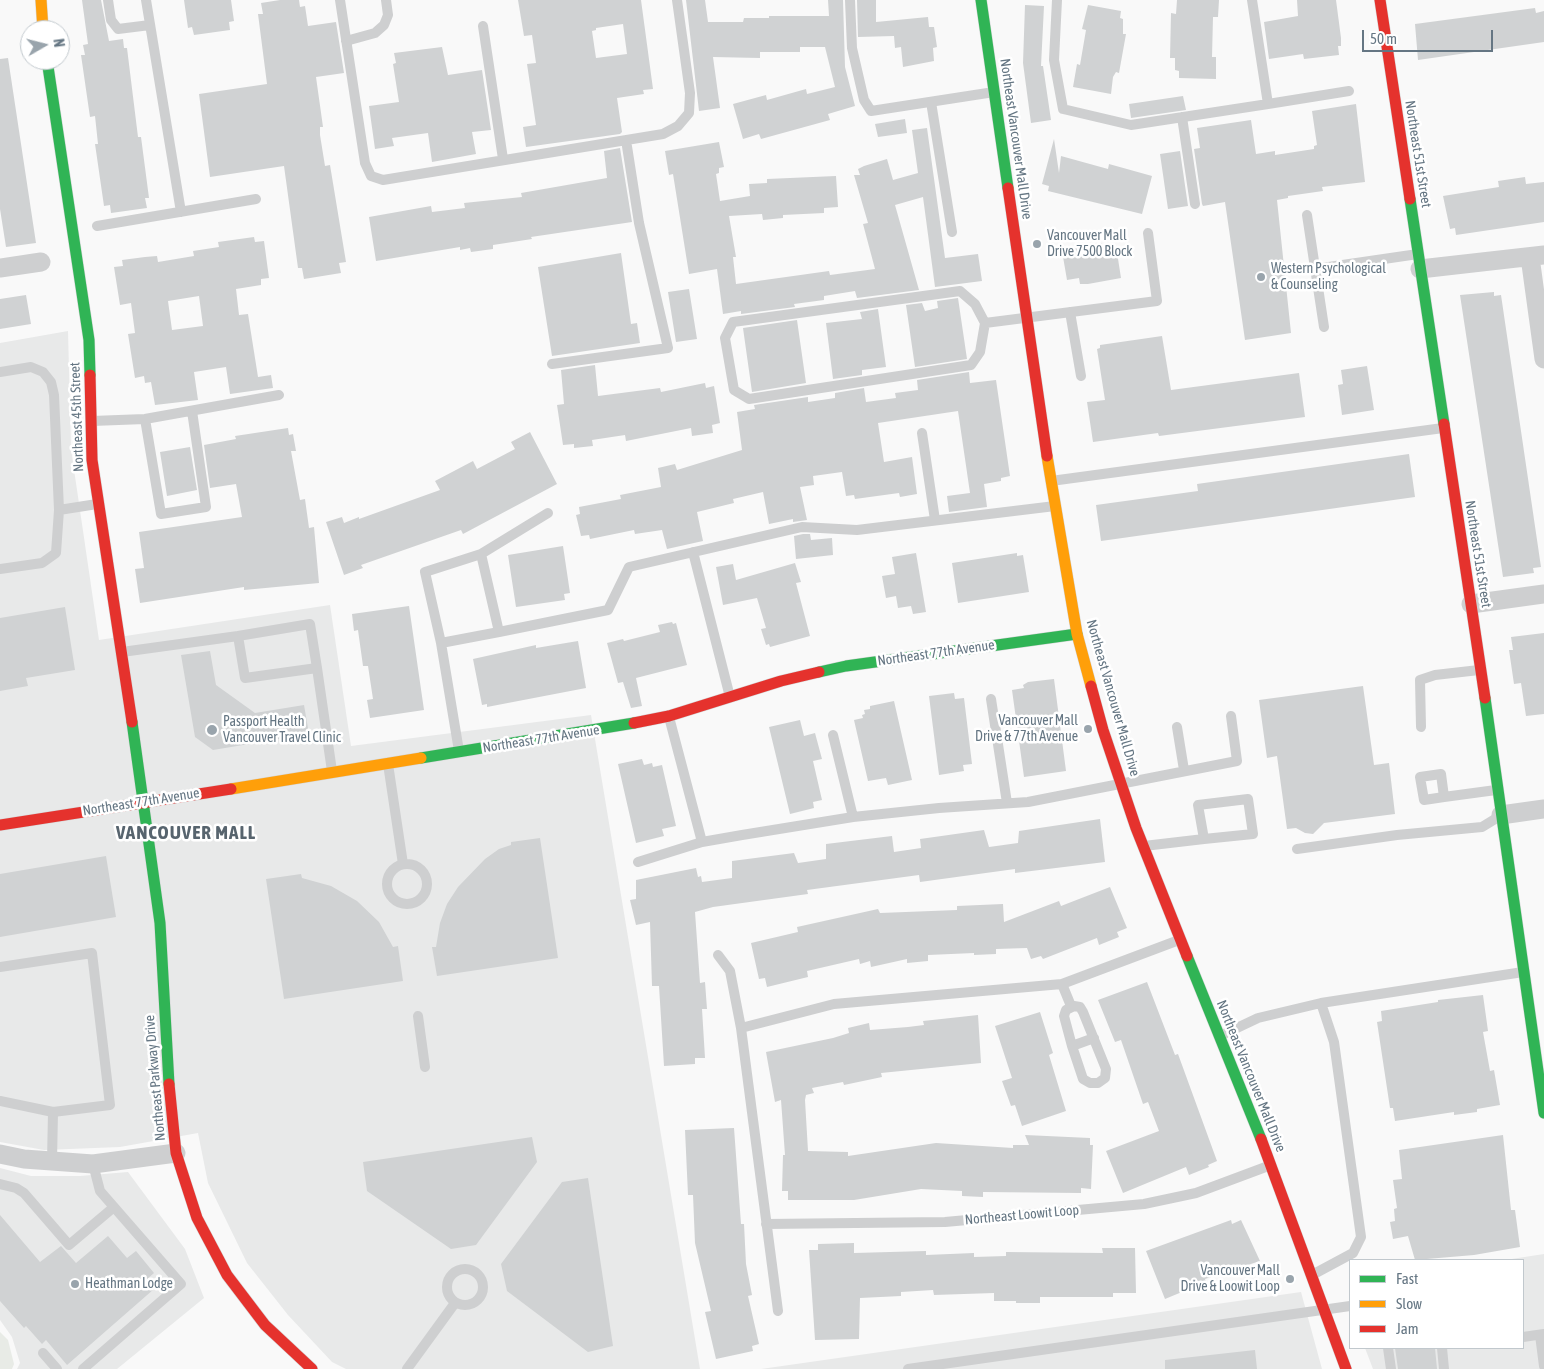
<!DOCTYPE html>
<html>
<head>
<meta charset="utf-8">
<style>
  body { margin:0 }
  #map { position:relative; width:1544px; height:1369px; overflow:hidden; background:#f9f9f9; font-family:"Asap Condensed",sans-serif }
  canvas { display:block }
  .legend { position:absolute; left:1349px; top:1259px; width:175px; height:90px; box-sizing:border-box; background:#fff; border:1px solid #c1c8cd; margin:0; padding:6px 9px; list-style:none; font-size:15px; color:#657683 }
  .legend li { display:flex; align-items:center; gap:10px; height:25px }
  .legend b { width:25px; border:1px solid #c1c8cd }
  .north { position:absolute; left:20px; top:20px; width:50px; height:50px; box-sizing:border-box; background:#fff; border:1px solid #c1c8cd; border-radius:50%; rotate:82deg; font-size:14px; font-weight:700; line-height:20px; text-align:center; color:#657683 }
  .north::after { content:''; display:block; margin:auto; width:18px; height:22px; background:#99a4ac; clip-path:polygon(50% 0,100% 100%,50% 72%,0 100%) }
  .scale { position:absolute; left:1362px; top:30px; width:131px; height:22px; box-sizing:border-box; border:2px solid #657683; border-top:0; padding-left:6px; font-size:15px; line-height:18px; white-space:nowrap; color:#657683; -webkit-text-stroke:4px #fff; paint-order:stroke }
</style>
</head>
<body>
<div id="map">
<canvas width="1544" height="1369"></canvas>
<ul class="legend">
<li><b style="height:6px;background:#30b455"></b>Fast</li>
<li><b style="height:6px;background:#ff9f0a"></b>Slow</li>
<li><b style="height:6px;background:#e5322d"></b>Jam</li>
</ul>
<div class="north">N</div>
<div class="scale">50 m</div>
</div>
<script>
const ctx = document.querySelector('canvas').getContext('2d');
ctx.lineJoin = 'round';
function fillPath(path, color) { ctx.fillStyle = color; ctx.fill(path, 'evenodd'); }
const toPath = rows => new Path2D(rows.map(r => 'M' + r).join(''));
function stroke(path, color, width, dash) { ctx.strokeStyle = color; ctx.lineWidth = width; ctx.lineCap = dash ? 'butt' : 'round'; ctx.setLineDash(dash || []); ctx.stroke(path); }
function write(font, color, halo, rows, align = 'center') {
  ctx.font = font + ' "Asap Condensed",sans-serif'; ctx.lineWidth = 5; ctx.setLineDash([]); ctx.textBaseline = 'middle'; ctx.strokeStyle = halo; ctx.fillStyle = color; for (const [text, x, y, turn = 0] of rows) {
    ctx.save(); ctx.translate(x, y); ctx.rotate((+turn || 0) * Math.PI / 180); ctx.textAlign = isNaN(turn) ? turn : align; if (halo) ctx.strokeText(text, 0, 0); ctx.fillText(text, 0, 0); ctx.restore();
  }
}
const built = toPath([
  [68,331,71,449,99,640,330,605,351,746,591,715,700,1369,346,1369,332,1362,288,1315,247,1263,208,1183,198,1133,120,1147,44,1150,0,1142,0,343],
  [0,1168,31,1176,80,1176,128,1172,185,1249,204,1298,117,1369,17,1369,20,1363,12,1337,0,1320],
  [1544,1254,1544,1369,1373,1369,1365,1348,1523,1348,1523,1260,1505,1260],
  [1301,1292,1322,1369,761,1369]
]);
const green = toPath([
  [0,1332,8,1340,14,1364,12,1369,0,1369]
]);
const building = toPath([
  [82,0,101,0,109,41,123,39,124,48,127,48,138,137,141,137,149,198,145,198,147,208,111,213,110,205,104,206,95,144,98,144,95,116,90,117,81,55,85,55,83,45,88,44],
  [184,0,231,0,234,21,229,22,230,30,194,35,192,27,188,28],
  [280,0,299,0,300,7,305,6,308,26,336,22,344,73,316,77,323,127,320,127,320,135,325,166,330,165,346,262,339,263,341,273,304,279,302,268,298,268,284,166,210,177,199,94,267,84,258,14,263,14,261,3],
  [518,0,641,0,653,89,643,90,644,94,617,98,622,132,620,134,526,147,523,127,536,125,527,64,536,63,532,35,524,36],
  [623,24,627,54,596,58,592,31,596,30,596,28],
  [686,0,705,0,708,22,743,22,744,18,769,18,769,16,829,16,828,0,843,0,845,67,855,106,828,114,830,120,761,139,759,134,743,139,733,104,766,95,767,100,806,89,807,94,835,87,825,47,800,47,800,52,760,52,760,58,713,57,720,108,699,111],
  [857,0,876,0,876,22,928,17,929,27,934,27,937,47,933,48,934,61,903,67,901,47,895,48,894,36,858,37],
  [1177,0,1219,0,1218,17,1213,17,1212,57,1216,57,1216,79,1179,78,1179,71,1175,70,1175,58,1170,58,1171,13,1176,14],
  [1297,0,1336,0,1341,38,1341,46,1338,46,1339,55,1304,59,1303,54,1269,59,1264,22,1298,16],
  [1025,5,1044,6,1041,66,1043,66,1051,120,1031,123,1023,63],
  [1088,5,1121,11,1120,18,1123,19,1123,34,1126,34,1119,73,1116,72,1113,77,1111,94,1073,87,1077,64,1080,65,1086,30,1082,29],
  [1535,8,1536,13,1544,11,1544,42,1418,60,1415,24],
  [442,47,448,75,482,70,491,130,472,132,476,154,432,162,428,133,392,138,394,146,375,149,369,106,399,102,393,64,396,63,394,53],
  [8,58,36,243,6,247,0,209,0,59],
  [1183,96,1186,110,1131,118,1129,104],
  [1356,104,1365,182,1322,187,1323,191,1288,196,1288,198,1277,200,1291,333,1245,340,1225,202,1203,206,1202,204,1194,149,1200,148,1197,128,1251,120,1256,154,1275,151,1275,155,1314,149,1314,146,1317,145,1312,111],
  [905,119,907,133,878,137,875,124],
  [927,128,945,258,978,254,982,281,935,287,923,197,895,205,919,290,857,298,855,291,824,296,824,300,794,304,795,307,741,314,741,311,723,314,717,269,689,274,673,174,669,175,665,151,719,142,724,167,719,168,719,173,716,174,720,201,750,196,749,184,767,183,767,179,836,176,838,207,824,208,824,213,783,215,783,218,763,220,762,214,729,216,736,257,733,257,736,284,829,271,830,275,875,269,863,224,868,223,854,175,860,175,858,169,864,166,887,159,893,180,918,173,912,130],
  [1054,139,1059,173,1061,156,1108,169,1109,164,1152,176,1142,214,1048,191,1049,186,1042,184],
  [620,148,632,222,531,237,532,239,493,245,493,249,471,252,470,248,460,250,460,247,376,261,369,217,431,206,432,212,465,208,464,203,522,197,521,193,607,178,604,151],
  [1180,151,1188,206,1168,209,1160,154],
  [1525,177,1526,184,1544,182,1544,222,1456,235,1455,228,1450,229,1443,196,1499,187,1498,181],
  [254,237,255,242,264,241,269,278,261,279,261,285,236,289,239,315,248,314,258,377,271,375,273,388,230,394,226,367,194,372,198,400,155,405,151,382,145,383,144,376,135,378,128,334,135,333,131,303,120,305,114,267,123,266,122,260,145,257,157,256,158,262,194,256,193,251,219,247,218,242],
  [199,296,203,326,172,330,168,301],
  [1102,243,1102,246,1107,245,1107,247,1116,246,1121,278,1088,284,1080,284,1079,278,1067,280,1062,251,1075,249,1074,247],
  [621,253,631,324,637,323,640,343,552,356,538,267],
  [689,289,697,339,676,342,668,292],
  [1494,292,1494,296,1501,295,1541,567,1533,568,1534,573,1503,577,1460,295],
  [26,295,31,324,0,329,0,299],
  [958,298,967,359,915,367,906,305,922,303,925,311,938,308,937,301],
  [878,309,886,367,862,370,862,375,833,379,826,323,862,319,860,312],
  [797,320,806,383,752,392,743,328],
  [1162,336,1171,390,1299,373,1305,417,1159,436,1158,433,1093,442,1087,402,1105,400,1097,349,1100,348,1100,345],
  [595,365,598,396,660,388,661,392,705,383,706,388,714,386,720,423,712,425,713,433,692,436,691,428,626,441,625,435,592,440,593,446,574,448,574,444,563,445,557,405,564,404,561,370],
  [1367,366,1374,410,1342,415,1338,385,1343,384,1341,370],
  [969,372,970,383,996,380,1010,476,1001,478,1001,481,984,484,987,507,949,512,947,496,970,493,958,411,878,423,884,462,912,457,917,494,900,497,899,493,855,499,854,495,846,496,842,472,813,476,814,485,800,487,807,520,793,522,793,519,769,524,763,492,733,499,734,503,697,512,703,541,667,549,662,530,635,534,634,530,590,539,589,535,581,536,576,515,580,514,579,507,621,499,620,495,661,487,658,468,675,464,677,470,742,450,737,412,755,409,754,405,808,397,808,402,835,398,835,393,864,388,866,402,896,398,895,393,918,390,917,380],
  [288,428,289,435,293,434,296,451,291,451,300,500,305,499,309,528,314,527,319,583,244,590,244,587,140,603,135,569,144,568,139,532,242,517,236,484,210,488,204,445,236,439,235,436],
  [530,432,557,484,463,534,461,530,361,565,363,568,344,575,326,522,342,517,344,523,359,517,359,519,440,490,435,481,473,461,477,469,515,449,511,442],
  [190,447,197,490,167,496,160,452],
  [1409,454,1415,497,1101,541,1096,505,1198,491,1197,484],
  [803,534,810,534,811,540,832,538,833,555,796,559,794,536],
  [563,546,570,593,564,594,565,600,516,607,508,555],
  [916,553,926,612,913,614,911,606,898,608,896,596,886,598,882,576,895,574,892,557],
  [1017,553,1017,556,1023,555,1029,592,958,603,952,563],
  [795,563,801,582,796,583,810,636,770,647,769,644,766,645,761,629,766,628,757,598,723,605,716,567,733,564,736,580],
  [409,606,424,710,370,718,367,700,373,699,368,666,363,666,358,630,354,631,352,614],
  [65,607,75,670,26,678,28,686,0,691,0,618],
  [672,622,673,624,676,623,687,665,636,678,642,706,631,708,623,682,618,683,607,643,623,639,624,641,660,632,658,625],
  [1544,633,1544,714,1526,716,1521,683,1514,684,1509,650,1513,650,1511,637],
  [578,641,586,688,487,707,487,704,482,705,473,659,536,645,536,648],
  [210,651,216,685,255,713,304,705,309,734,213,750,195,737,181,655],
  [1054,679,1066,771,1024,777,1012,690,1024,688,1023,685,1028,682],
  [1363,686,1374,765,1389,763,1395,814,1324,823,1313,834,1305,833,1296,828,1287,829,1277,756,1267,758,1259,700],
  [954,693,955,699,964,698,972,764,963,765,964,771,939,775,929,696],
  [894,701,912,780,888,785,886,778,868,781,854,720,863,718,862,715,865,714,864,710,870,709,870,706],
  [800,720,804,736,815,733,822,759,813,761,822,800,813,802,814,808,790,814,769,727],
  [642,759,644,765,652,763,653,767,662,765,676,826,662,829,664,836,636,843,618,764],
  [1100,819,1105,862,1015,873,1015,869,920,882,919,875,807,890,808,894,713,907,695,912,700,983,705,982,707,1009,702,1009,705,1058,695,1058,695,1064,664,1066,659,986,652,986,650,922,636,925,630,900,636,899,636,880,696,868,698,877,701,876,702,882,732,878,732,861,794,853,798,863,826,859,826,844,892,836,894,852,921,848,920,839,984,830,989,847,1018,843,1019,831],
  [540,838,558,958,437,976,432,947,436,947,440,923,447,904,458,887,485,859,499,849,511,845,511,842],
  [106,856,116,917,0,937,0,874],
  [301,874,302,878,331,886,357,901,379,922,393,947,398,946,403,981,284,999,266,879],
  [1110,887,1127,928,1117,932,1119,937,1099,945,1097,938,1043,959,1041,956,1031,959,1027,948,996,949,996,954,974,955,974,953,928,955,928,961,907,963,907,959,871,967,870,961,860,964,859,959,807,971,808,977,767,987,765,978,759,979,751,943,798,932,797,927,878,909,880,913,957,910,957,906,1003,904,1004,922,1059,901,1061,906],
  [1147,982,1175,1055,1178,1054,1217,1161,1208,1165,1209,1167,1189,1175,1186,1167,1123,1193,1106,1151,1159,1131,1148,1102,1143,1104,1121,1040,1115,1042,1098,1000],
  [1483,995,1488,1031,1483,1032,1490,1071,1494,1070,1500,1105,1477,1109,1477,1112,1454,1115,1454,1112,1395,1121,1393,1108,1390,1108,1377,1022,1382,1021,1381,1011,1438,1002,1438,1000],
  [1040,1012,1053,1053,1049,1055,1066,1111,1022,1126,1015,1105,1011,1106,1002,1081,1012,1078,995,1026],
  [978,1015,981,1063,881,1073,882,1077,844,1085,843,1082,812,1088,814,1093,806,1095,805,1100,808,1151,848,1152,848,1156,936,1143,1013,1148,1013,1145,1029,1145,1025,1135,1090,1138,1090,1145,1093,1145,1091,1189,1081,1188,1081,1193,983,1192,983,1197,962,1196,962,1191,921,1189,854,1200,788,1200,788,1191,782,1191,783,1155,785,1155,781,1100,775,1102,766,1052,833,1038,849,1033,848,1028,869,1023,870,1030,908,1027,924,1025,923,1021],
  [734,1128,741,1224,744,1224,746,1264,752,1295,748,1296,759,1344,752,1346,753,1351,716,1359,705,1312,711,1311,695,1243,693,1195,688,1195,685,1130],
  [1503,1135,1511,1210,1515,1210,1520,1247,1474,1255,1415,1260,1408,1236,1393,1239,1390,1222,1395,1221,1394,1209,1397,1208,1393,1180,1402,1179,1399,1150],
  [532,1137,537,1162,476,1245,451,1249,367,1191,363,1162],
  [588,1178,613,1346,588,1352,507,1291,501,1264,562,1182],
  [0,1215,40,1262,61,1246,76,1263,108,1236,127,1258,136,1251,154,1273,146,1280,154,1289,67,1365,46,1340,42,1344,26,1326,24,1328,0,1301],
  [1231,1220,1232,1224,1241,1220,1260,1261,1205,1279,1206,1282,1165,1299,1146,1251],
  [854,1243,854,1253,926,1251,926,1255,974,1253,974,1257,1006,1256,1006,1252,1103,1253,1102,1248,1135,1248,1136,1293,1113,1293,1113,1297,1040,1297,1040,1303,1016,1303,1016,1301,994,1301,994,1293,934,1295,933,1290,901,1292,901,1296,860,1298,859,1339,815,1340,809,1250,818,1250,818,1244],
  [1395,1348,1435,1348,1437,1369,1398,1369],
  [1255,1350,1257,1369,1165,1369,1165,1360]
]);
const lane = toPath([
  [108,0,111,20,118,29,150,25],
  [146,0,181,212],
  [340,0,365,163,371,176,383,180,663,134,678,126,689,113,690,93,677,0],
  [850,0,852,48,864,100,871,111,994,92],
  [1057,0,1054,60,1063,109,1131,125,1268,104],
  [1252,0,1268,104,1349,91],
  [483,26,503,159],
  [346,41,375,33,384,25,388,15,386,0],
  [931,102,952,232],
  [1182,117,1195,204],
  [1307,215,1324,327],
  [97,226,256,199],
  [1315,269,1418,254],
  [960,291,975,304,985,323,980,352,971,365,749,399,734,390,725,338,733,322,960,291],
  [1070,312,1081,376],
  [985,323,1157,301,1148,233],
  [552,364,668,348,639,223,626,140],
  [0,372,31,367,43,372,51,382,54,395,59,510],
  [145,419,161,514,206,507,192,411],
  [92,421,145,419,279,395],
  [922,433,935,520],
  [1051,481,1443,428],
  [548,513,481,554,499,632,608,610,629,567,802,527,857,530,1055,506],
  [693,552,730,697],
  [481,554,425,572,441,643,499,632],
  [0,569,42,563,56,553,59,510,97,504],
  [441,643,459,751],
  [122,652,238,636],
  [317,668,245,678,238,636,310,624,317,668,332,771],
  [991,699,1007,803],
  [669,717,702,842],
  [1177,727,1184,770],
  [1421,727,1420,680,1435,675,1479,670],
  [833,735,853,817],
  [388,764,403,864],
  [1444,797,1441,774,1420,777,1424,800,1444,797,1481,792,1496,790],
  [1144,846,1204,839,1253,834,1248,799,1198,805,1204,839],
  [1297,849,1397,835,1482,827,1500,816],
  [638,862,702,842,742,835,853,817,939,808,1028,802,1237,761,1231,716],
  '387 884a20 20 0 1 1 40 0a20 20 0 1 1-40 0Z',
  [718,955,730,971,741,1028,778,1311],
  [0,967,92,953,110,1105,53,1112],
  [1062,984,1071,1006],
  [1321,1003,1523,972],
  [1074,1006,1080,1007,1083,1012,1106,1069,1105,1078,1098,1083,1090,1083,1083,1079,1072,1046,1064,1016,1066,1010,1074,1006],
  [418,1016,425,1067],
  [741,1028,834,1004,1062,984,1179,940],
  [1220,1036,1258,1018,1321,1003,1334,1042,1361,1237,1353,1253,1312,1275],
  [1072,1046,1094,1038],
  [0,1101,53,1112,52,1161],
  [0,1184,16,1188,24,1193,69,1245,114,1207],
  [766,1224,945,1222,1144,1204,1196,1193,1271,1165],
  '447 1287a18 18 0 1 1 36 0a18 18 0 1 1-36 0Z',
  [1540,1335,1544,1366],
  [1523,1337,1544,1334],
  [1388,1348,1391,1369],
  [1442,1348,1444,1369],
  [43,1353,57,1369],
  [83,1369,181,1284,100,1191,93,1164],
  [407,1369,455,1303],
  [908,1369,1350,1306]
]);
const street = toPath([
  [1530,257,1544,359],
  [0,268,41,262],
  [1420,269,1544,255],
  [1471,604,1544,594],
  [1501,815,1544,809],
  [0,1154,24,1159,93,1164,176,1153]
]);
const fast = toPath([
  [981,0,1008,188],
  [47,60,89,340,90,375],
  [1410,199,1444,424],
  [819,672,846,666,1077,634],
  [1485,698,1544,1113],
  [132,722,160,923,169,1084],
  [421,758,634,723],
  [1187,956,1261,1139]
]);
const slow = toPath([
  [41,0,43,30],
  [1047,456,1077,634,1091,686],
  [231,789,421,758]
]);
const jam = toPath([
  [1380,0,1410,199],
  [1008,188,1047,456],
  [90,375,92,460,132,722],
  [1444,424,1485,698],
  [1091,686,1103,730,1136,828,1187,956],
  [634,723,669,716,781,681,819,672],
  [0,825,231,789],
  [169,1084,176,1153,197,1218,227,1275,265,1325,312,1369],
  [1261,1139,1346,1369]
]);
const markers = [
  [1037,244,5,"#99a4ac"],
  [1261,277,5,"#99a4ac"],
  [1088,729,5,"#99a4ac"],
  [212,730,6,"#99a4ac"],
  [1290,1279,5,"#99a4ac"],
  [75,1284,5,"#99a4ac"]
];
const streetNames = [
  ["Northeast Vancouver Mall Drive",1016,139,82],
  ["Northeast 51st Street",1418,154,81],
  ["Northeast 45th Street",77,417,-92],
  ["Northeast 51st Street",1478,554,81],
  ["Northeast 77th Avenue",936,653,-8],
  ["Northeast Vancouver Mall Drive",1113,698,74],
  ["Northeast 77th Avenue",541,739,-9],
  ["Northeast 77th Avenue",141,802,-9],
  ["Northeast Vancouver Mall Drive",1251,1076,68],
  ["Northeast Parkway Drive",155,1078,-95],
  ["Northeast Loowit Loop",1022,1215,-5]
];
const poiNames = [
  ["Vancouver Mall",1047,236],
  ["Drive 7500 Block",1047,252],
  ["Western Psychological",1271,269],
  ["& Counseling",1271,285],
  ["Vancouver Mall",1078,721,"right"],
  ["Drive & 77th Avenue",1078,737,"right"],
  ["Passport Health",223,722],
  ["Vancouver Travel Clinic",223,738],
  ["Vancouver Mall",1280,1271,"right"],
  ["Drive & Loowit Loop",1280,1287,"right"],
  ["Heathman Lodge",85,1284]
];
const districtNames = [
  ["VANCOUVER MALL",186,833]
];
fillPath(built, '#e8e9e9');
fillPath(green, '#e8ebe6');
fillPath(building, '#d0d2d3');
stroke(fast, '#d5d6d7', 12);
stroke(slow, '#d5d6d7', 12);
stroke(jam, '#d5d6d7', 12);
stroke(lane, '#cecfd0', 10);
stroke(street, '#cecfd0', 19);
stroke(fast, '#30b455', 11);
stroke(slow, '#ff9f0a', 11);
stroke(jam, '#e5322d', 11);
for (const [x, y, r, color] of markers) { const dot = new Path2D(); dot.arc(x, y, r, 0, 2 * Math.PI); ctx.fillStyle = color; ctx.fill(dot); stroke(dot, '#fff', 2); }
write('14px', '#657683', '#fff', streetNames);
write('14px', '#657683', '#fff', poiNames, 'left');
ctx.letterSpacing = '1px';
write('bold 19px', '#57646e', '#fff', districtNames);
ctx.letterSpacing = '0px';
</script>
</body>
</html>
